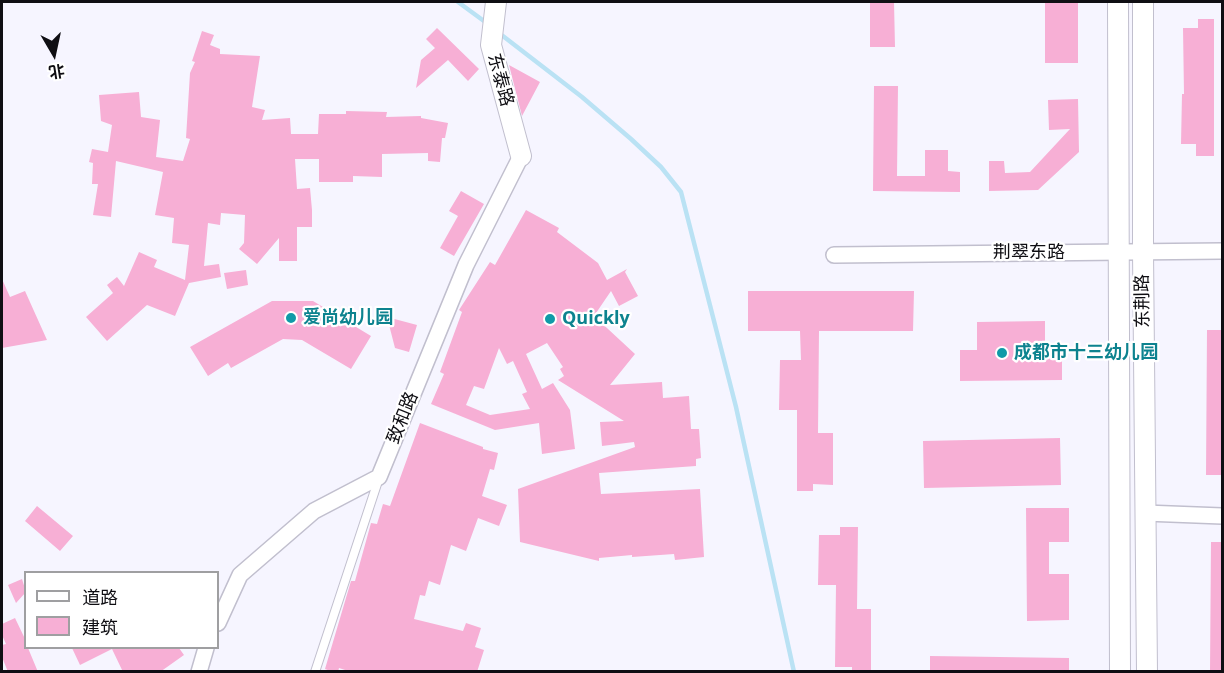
<!DOCTYPE html>
<html>
<head>
<meta charset="utf-8">
<style>
  body { margin:0 }
  #map { position:relative; width:1224px; height:673px; overflow:hidden; background:#f6f5ff; font-family:"Open Sans","Noto Sans SC",sans-serif }
  canvas { display:block }
  .frame { position:absolute; inset:0; border:3px solid #0f0e13; pointer-events:none }
  .legend { position:absolute; left:24px; top:571px; width:195px; height:78px; box-sizing:border-box; background:#fff; border:2px solid #9f9fa1; margin:0; padding:8px 10px; list-style:none; font-size:18px; color:#0f0e13 }
  .legend li { display:flex; align-items:center; gap:12px; height:30px }
  .legend b { width:30px; border:2px solid #9f9fa1 }
  .north { position:absolute; left:24px; top:24px; width:60px; height:60px; -webkit-text-stroke:4px #fff; paint-order:stroke; rotate:171deg; font-size:16px; font-weight:700; line-height:24px; text-align:center; color:#0f0e13 }
  .north::after { content:''; display:block; margin:auto; width:21px; height:27px; background:#0f0e13; clip-path:polygon(50% 0,100% 100%,50% 72%,0 100%) }
</style>
</head>
<body>
<div id="map">
<canvas width="1224" height="673"></canvas>
<div class="frame"></div>
<ul class="legend">
<li><b style="height:8px;background:#fff"></b>道路</li>
<li><b style="height:16px;background:#f7afd5"></b>建筑</li>
</ul>
<div class="north">北</div>
</div>
<script>
const ctx = document.querySelector('canvas').getContext('2d');
ctx.lineJoin = 'round';
const toPath = rows => new Path2D(rows.map(r => 'M' + r).join(''));
function stroke(path, color, width, dash) { ctx.strokeStyle = color; ctx.lineWidth = width; ctx.lineCap = dash ? 'butt' : 'round'; ctx.setLineDash(dash || []); ctx.stroke(path); }
function fillPath(path, color) { ctx.fillStyle = color; ctx.fill(path, 'evenodd'); }
function write(font, color, halo, rows, align = 'center') {
  ctx.font = font + ' "Open Sans","Noto Sans SC",sans-serif'; ctx.lineWidth = 4.5; ctx.setLineDash([]); ctx.textBaseline = 'middle'; ctx.strokeStyle = halo; ctx.fillStyle = color; for (const [text, x, y, turn = 0] of rows) {
    ctx.save(); ctx.translate(x, y); ctx.rotate((+turn || 0) * Math.PI / 180); ctx.textAlign = isNaN(turn) ? turn : align; if (halo) ctx.strokeText(text, 0, 0); ctx.fillText(text, 0, 0); ctx.restore();
  }
}
const stream = toPath([
  [458,2,488,24],
  [499,33,582,97,631,139,661,167,681,192,736,407,794,672]
]);
const building = toPath([
  [870,2,894,2,895,47,870,47],
  [1045,2,1078,2,1078,63,1045,63],
  [1198,19,1214,19,1214,156,1196,156,1196,144,1181,144,1182,94,1184,94,1183,28,1198,28],
  [437,28,479,69,468,81,448,60,416,88,421,60,435,48,426,39],
  [202,31,214,35,210,45,220,49,220,54,260,56,252,107,265,110,262,120,290,118,291,134,318,134,319,114,346,114,346,111,387,112,386,117,421,116,421,118,448,123,445,138,442,138,440,162,428,161,428,153,382,154,382,177,353,176,353,182,319,182,319,159,295,159,297,189,310,188,312,210,312,227,297,227,297,261,279,261,279,238,257,264,239,249,244,243,245,215,221,213,220,225,208,223,204,266,219,264,221,277,189,283,175,316,147,305,107,341,86,317,113,293,107,285,117,277,124,286,139,252,157,260,154,267,185,280,189,245,172,243,174,218,155,215,163,172,116,161,111,217,93,215,98,184,92,184,93,163,89,162,92,149,108,152,112,125,101,121,99,95,139,92,141,117,160,120,156,157,183,161,190,139,186,138,190,73,195,62,192,61],
  [509,65,540,82,522,116],
  [874,86,898,86,897,176,925,176,925,150,948,150,948,171,960,172,960,192,873,191],
  [1078,99,1079,152,1038,190,989,191,989,161,1004,161,1005,173,1030,172,1070,129,1049,130,1048,100],
  [461,191,484,204,454,256,440,248,458,216,449,211],
  [526,210,559,228,557,232,598,263,607,280,627,269,625,272,638,296,619,306,611,291,594,316,635,354,610,385,662,382,663,398,689,396,691,429,699,429,701,458,696,459,696,466,599,473,601,494,700,489,704,557,675,560,674,554,632,557,632,555,599,558,599,561,520,542,518,489,635,447,634,442,602,446,600,422,624,421,558,380,564,376,560,369,563,367,547,343,526,354,542,389,553,383,570,410,575,449,542,454,539,423,495,430,431,404,444,374,440,372,462,312,459,310,490,262,495,265],
  [499,348,507,364,513,361,527,392,522,394,530,409,490,415,466,405,474,386,484,389],
  [246,270,248,285,227,289,224,273],
  [2,279,10,297,25,291,47,340,2,348],
  [748,291,914,291,913,331,819,331,818,433,833,433,833,485,813,484,813,491,797,491,797,410,779,410,780,360,801,360,800,331,748,331],
  [272,301,313,301,371,336,351,369,302,340,283,339,231,368,228,363,208,376,190,347],
  [387,317,417,325,409,352,395,348],
  [1045,321,1045,357,1062,357,1062,380,960,381,960,350,977,350,977,322],
  [1207,330,1222,330,1222,475,1206,475],
  [420,423,483,447,483,449,498,453,494,470,490,469,482,496,507,505,499,526,478,518,466,551,451,545,440,585,429,581,425,596,420,595,414,619,463,631,466,623,481,628,475,647,484,650,477,672,351,672,339,668,338,672,333,672,325,669,351,581,355,581,371,523,377,524,383,504,390,506],
  [1060,438,1061,485,924,488,923,441],
  [37,506,73,536,60,551,25,521],
  [1026,508,1069,508,1069,542,1049,542,1049,574,1069,574,1069,620,1027,621],
  [840,527,858,527,857,609,871,609,871,672,852,672,852,667,835,667,836,585,818,585,819,535,840,535],
  [1211,542,1222,542,1222,672,1210,672],
  [22,579,26,592,16,603,8,585],
  [15,618,26,641,26,648,28,648,38,672,8,672,2,657,2,645,6,644,2,635,2,624],
  [72,648,179,648,184,655,160,672,123,672,112,649,80,665],
  [930,656,1069,658,1069,672,930,672]
]);
const service = toPath([
  [315,672,379,478]
]);
const minor = toPath([
  [834,255,1222,251],
  [1145,513,1222,516],
  [218,623,240,575,314,511,379,477,466,265,521,156],
  [199,672,206,648]
]);
const tertiary = toPath([
  [496,2,491,45,521,156],
  [1118,2,1120,672],
  [1143,2,1143,251,1147,672]
]);
const markers = [
  [291,318,6,"#0f9aa8"],
  [550,319,6,"#0f9aa8"],
  [1002,353,6,"#0f9aa8"]
];
const streetNames = [
  ["东泰路",500,80,75],
  ["荆翠东路",1029,253],
  ["东荆路",1143,301,-91],
  ["致和路",403,418,-68]
];
const cultureNames = [
  ["爱尚幼儿园",303,318],
  ["Quickly",562,319],
  ["成都市十三幼儿园",1014,353]
];
stroke(stream, '#bae2f4', 4.5);
fillPath(building, '#f7afd5');
stroke(service, '#c1bfce', 10);
stroke(minor, '#c1bfce', 18);
stroke(tertiary, '#c1bfce', 22);
stroke(service, '#fff', 8);
stroke(minor, '#fff', 15);
stroke(tertiary, '#fff', 20);
for (const [x, y, r, color] of markers) { const dot = new Path2D(); dot.arc(x, y, r, 0, 2 * Math.PI); ctx.fillStyle = color; ctx.fill(dot); stroke(dot, '#fff', 2); }
write('18px', '#0f0e13', '#fff', streetNames);
write('bold 18px', '#0d838f', '#fff', cultureNames, 'left');
</script>
</body>
</html>
